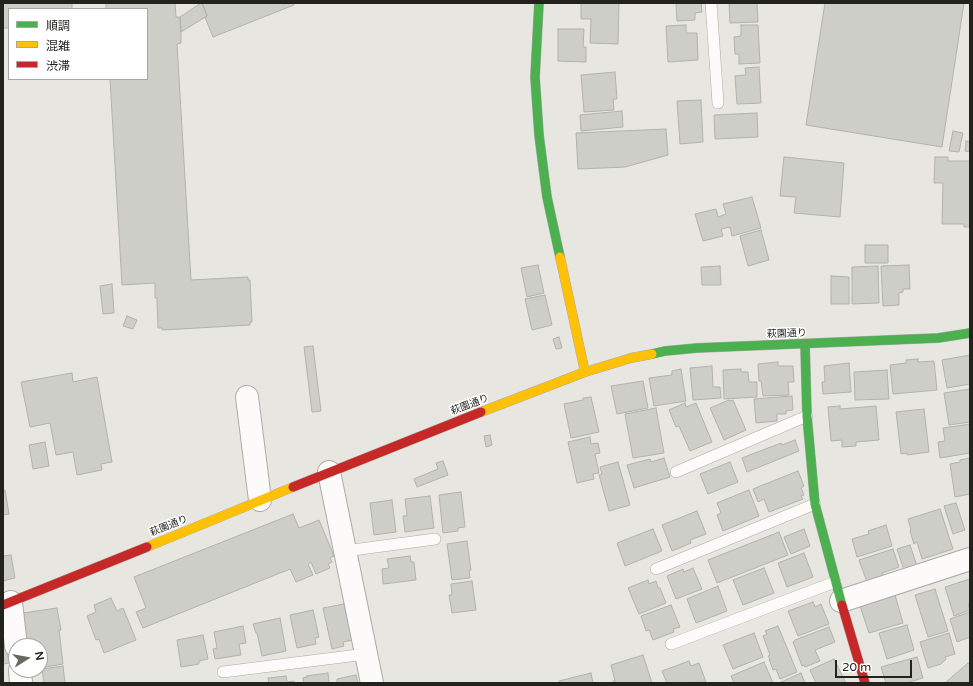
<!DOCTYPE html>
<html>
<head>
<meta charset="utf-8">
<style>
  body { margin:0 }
  #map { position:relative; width:973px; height:686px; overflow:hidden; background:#e8e6e0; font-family:"Varela Round","Noto Sans JP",sans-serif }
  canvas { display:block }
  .frame { position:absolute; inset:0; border:4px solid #23231e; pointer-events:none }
  .legend { position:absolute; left:8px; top:8px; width:140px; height:72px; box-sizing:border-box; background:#fff; border:1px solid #a7a7a5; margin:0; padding:5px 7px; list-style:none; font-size:12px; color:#23231e }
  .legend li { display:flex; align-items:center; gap:8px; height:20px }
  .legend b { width:20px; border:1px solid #a7a7a5 }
  .north { position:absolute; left:8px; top:638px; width:40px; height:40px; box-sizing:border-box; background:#fff; border:1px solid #a7a7a5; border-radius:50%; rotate:79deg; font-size:11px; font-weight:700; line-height:16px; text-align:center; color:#23231e }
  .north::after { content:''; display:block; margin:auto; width:14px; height:18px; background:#686762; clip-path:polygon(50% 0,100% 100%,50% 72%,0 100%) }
  .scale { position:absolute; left:835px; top:660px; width:77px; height:18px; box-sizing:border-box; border:2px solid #23231e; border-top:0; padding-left:5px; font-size:12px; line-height:14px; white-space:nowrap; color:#23231e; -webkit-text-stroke:3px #fff; paint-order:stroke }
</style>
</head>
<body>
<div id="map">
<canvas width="973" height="686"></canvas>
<div class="frame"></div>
<ul class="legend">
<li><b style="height:5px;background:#4caf50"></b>順調</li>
<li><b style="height:5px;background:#ffc107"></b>混雑</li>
<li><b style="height:5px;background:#c62828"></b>渋滞</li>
</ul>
<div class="north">N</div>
<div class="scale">20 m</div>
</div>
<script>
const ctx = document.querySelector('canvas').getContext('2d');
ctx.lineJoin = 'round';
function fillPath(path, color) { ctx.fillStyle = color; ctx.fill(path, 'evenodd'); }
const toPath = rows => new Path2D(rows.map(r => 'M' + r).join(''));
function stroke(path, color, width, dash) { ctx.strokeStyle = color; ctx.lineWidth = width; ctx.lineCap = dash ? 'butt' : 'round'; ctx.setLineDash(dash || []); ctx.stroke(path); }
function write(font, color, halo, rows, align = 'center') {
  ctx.font = font + ' "Varela Round","Noto Sans JP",sans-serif'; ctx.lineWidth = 3; ctx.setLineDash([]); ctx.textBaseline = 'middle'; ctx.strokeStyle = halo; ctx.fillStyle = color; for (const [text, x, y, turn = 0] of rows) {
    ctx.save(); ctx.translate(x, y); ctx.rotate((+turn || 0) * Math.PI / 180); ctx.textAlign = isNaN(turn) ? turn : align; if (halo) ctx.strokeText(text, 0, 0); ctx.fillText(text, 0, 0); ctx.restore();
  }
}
const building = toPath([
  [3,3,72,3,72,9,9,9,9,28,3,28,3,3],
  [106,3,175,3,176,17,180,17,181,32,181,43,177,44,191,280,248,277,248,280,250,280,252,322,250,322,250,325,162,330,163,328,158,328,157,298,155,298,155,283,122,285,110,79,147,79,147,9,106,9,106,3],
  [201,3,202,3,207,16,181,32,180,17,201,3],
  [202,3,293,3,294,5,213,37,205,17,207,16,202,3],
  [581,3,619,3,618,44,590,43,591,19,581,19,581,3],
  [676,3,701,3,702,12,695,13,695,20,677,21,676,3],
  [729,3,757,3,758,22,730,23,729,3],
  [825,3,964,3,942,147,806,125,825,3],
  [686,25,686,33,697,33,698,60,668,62,666,26,686,25],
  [741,25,758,25,760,63,739,64,739,54,735,54,734,37,741,36,741,25],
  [558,29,584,29,583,47,586,47,586,62,558,61,558,29],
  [759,67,761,103,737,104,735,76,746,75,745,68,759,67],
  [615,72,617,99,613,99,614,110,584,112,581,75,615,72],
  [701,100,703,142,680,144,677,101,701,100],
  [622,111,623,127,581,131,580,115,622,111],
  [757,113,758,137,715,139,714,115,757,113],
  [666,129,668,155,625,167,578,169,576,133,666,129],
  [953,131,963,133,959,152,949,151,953,131],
  [966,141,970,142,970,152,965,151,966,141],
  [784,157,844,163,840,217,794,213,796,197,780,196,784,157],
  [935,157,948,157,948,161,970,161,970,227,964,227,964,224,942,224,943,183,934,183,935,157],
  [752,197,761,228,732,236,730,227,721,229,723,236,703,241,695,214,716,209,718,217,726,214,723,204,752,197],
  [761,230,769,260,748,266,740,236,761,230],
  [865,245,888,245,888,263,865,263,865,245],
  [538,265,544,293,527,297,521,268,538,265],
  [909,265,910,289,903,289,903,292,899,293,899,305,883,306,881,266,909,265],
  [720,266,721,285,702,285,701,267,720,266],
  [878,266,879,303,852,304,852,267,878,266],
  [831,276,849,277,849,304,831,304,831,276],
  [112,284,114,313,103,314,100,286,112,284],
  [545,295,552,325,532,330,525,299,545,295],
  [127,316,137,320,133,329,123,326,127,316],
  [559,337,562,348,556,349,553,339,559,337],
  [313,346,321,411,312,412,304,347,313,346],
  [970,355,970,384,947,388,942,360,970,355],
  [918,359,918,362,934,361,937,390,893,394,890,365,906,363,906,360,918,359],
  [778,362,778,366,793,366,794,382,788,382,789,395,763,396,761,381,759,381,758,364,778,362],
  [849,363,851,392,823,394,822,382,825,382,824,366,849,363],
  [712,366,713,387,720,387,721,398,693,400,690,368,712,366],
  [681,369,686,401,654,406,649,378,672,375,672,371,681,369],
  [741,369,741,372,748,372,749,382,757,382,757,397,724,399,723,370,741,369],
  [887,370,889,399,855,400,854,372,887,370],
  [72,373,73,382,97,377,112,462,101,464,102,470,77,475,73,452,56,455,50,423,30,427,21,382,72,373],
  [643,381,648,408,617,414,611,386,643,381],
  [970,389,970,422,949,425,944,393,970,389],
  [792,396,793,410,786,411,786,414,777,414,777,421,756,423,754,399,792,396],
  [591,397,599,432,571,438,564,404,583,400,583,398,591,397],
  [729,400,730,401,733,400,746,430,724,440,710,408,729,400],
  [685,403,686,407,696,403,712,442,690,451,679,426,676,427,669,410,685,403],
  [840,406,840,409,876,406,879,440,856,442,856,446,842,447,842,440,831,441,828,407,840,406],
  [656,408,664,453,633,458,625,414,656,408],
  [924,409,929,452,907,455,907,453,901,454,896,412,924,409],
  [970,424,970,453,940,458,938,442,945,441,943,428,970,424],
  [490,435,492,445,486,447,484,436,490,435],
  [590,437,591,444,598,443,600,453,595,454,599,473,593,474,594,479,577,483,568,442,590,437],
  [795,440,799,451,747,472,742,458,781,443,782,445,795,440],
  [45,442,49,466,33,469,29,445,45,442],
  [664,458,670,477,634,488,627,465,650,459,651,462,664,458],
  [970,458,970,494,955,497,950,464,960,462,960,460,970,458],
  [443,461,448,475,417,487,414,479,438,469,436,463,443,461],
  [618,462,630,505,609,511,599,475,602,474,600,467,618,462],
  [730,462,738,482,708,494,700,474,730,462],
  [798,471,804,486,801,488,804,495,801,496,803,499,769,512,764,499,758,502,753,489,798,471],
  [3,490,5,490,9,514,3,515,3,490],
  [749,490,759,516,723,531,717,515,721,513,717,503,749,490],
  [461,492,465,527,458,528,458,531,443,533,439,495,461,492],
  [430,496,434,528,405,532,403,516,407,516,405,499,430,496],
  [392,500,396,532,374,535,370,503,392,500],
  [956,503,965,530,953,534,944,506,956,503],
  [940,509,953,549,922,559,917,542,914,544,910,531,911,530,908,519,940,509],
  [697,511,706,534,690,540,691,543,672,551,662,525,697,511],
  [293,514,299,528,319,520,334,556,330,558,332,562,328,564,330,568,316,574,311,562,308,564,313,575,296,582,290,569,143,628,136,612,146,608,134,577,293,514],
  [886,525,892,546,857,557,852,539,869,534,868,531,886,525],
  [653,529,662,551,625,566,617,543,653,529],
  [804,529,810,546,791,554,784,537,804,529],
  [779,532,788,555,717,583,708,560,779,532],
  [467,541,471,570,469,571,470,578,452,580,447,544,467,541],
  [910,545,917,566,904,570,897,549,910,545],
  [893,549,899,567,882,573,884,576,867,582,859,560,893,549],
  [804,553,813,577,787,587,778,563,804,553],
  [11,555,15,578,3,581,3,556,11,555],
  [410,556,411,562,414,562,416,580,383,584,382,569,389,568,387,559,410,556],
  [693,568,702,589,676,599,667,576,683,569,684,572,693,568],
  [764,568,774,593,743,605,733,580,764,568],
  [970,579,970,603,968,604,970,610,954,616,945,587,970,579],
  [648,580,649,584,656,581,658,588,660,588,666,603,639,614,628,588,648,580],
  [472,581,476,610,452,613,449,595,452,595,451,584,472,581],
  [718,586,727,611,696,623,687,599,718,586],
  [935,589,948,631,928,637,915,595,935,589],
  [895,595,903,623,869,633,860,606,895,595],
  [111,598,117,611,123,608,136,640,104,653,99,639,96,640,87,616,96,612,94,605,111,598],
  [813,602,815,607,821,604,829,624,798,636,788,611,813,602],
  [344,604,353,640,343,642,344,646,332,649,323,608,344,604],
  [671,605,680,627,673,629,674,632,653,640,649,630,646,631,641,616,671,605],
  [57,608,61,630,59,630,63,664,40,668,40,646,26,646,23,613,57,608],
  [313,610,319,637,315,638,316,644,297,648,290,615,313,610],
  [970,612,970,637,957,642,950,619,970,612],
  [280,618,286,651,262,656,257,633,256,633,253,624,280,618],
  [907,625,914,650,887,659,879,633,907,625],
  [243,626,246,643,239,644,241,655,215,659,213,649,217,648,214,632,243,626],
  [778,626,797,672,780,679,776,669,773,670,769,659,770,659,768,656,770,655,763,636,767,634,765,631,778,626],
  [3,627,9,663,3,664,3,627],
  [829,627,835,642,815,650,820,661,805,667,804,665,802,666,793,642,795,641,795,640,829,627],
  [754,633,763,657,733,669,723,645,754,633],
  [949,633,955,654,945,657,946,659,941,664,928,668,920,642,949,633],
  [203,635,208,659,199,661,199,664,181,667,177,640,203,635],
  [643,655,652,683,614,683,613,681,615,681,611,665,643,655],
  [917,657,923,678,906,683,886,683,881,667,917,657],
  [834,659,846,683,816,683,810,670,834,659],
  [689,661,691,666,699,663,706,682,667,683,662,671,689,661],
  [764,662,773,683,734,683,731,676,764,662],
  [968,663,970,665,970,683,945,683,968,663],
  [63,666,65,683,44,683,42,669,63,666],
  [328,673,329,683,304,683,303,678,307,677,306,676,328,673],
  [591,673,593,683,560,683,559,681,591,673],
  [801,673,805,683,779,683,801,673],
  [356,675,358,683,337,683,337,679,356,675],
  [286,676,287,682,294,681,294,683,269,683,268,678,286,676]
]);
const lane = toPath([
  [711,3,718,103],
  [676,472,807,416],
  [345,551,435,539],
  [656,569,815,504],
  [671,644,835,582],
  [223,672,366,654]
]);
const street = toPath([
  [247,397,260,500],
  [329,472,372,683],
  [841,601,970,559],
  [11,602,16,646],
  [20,670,21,683]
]);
const fast = toPath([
  [539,3,535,77,539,135,547,197,560,257],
  [805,344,807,416,815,504,842,605],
  [652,354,665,351,697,348,938,338,970,333]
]);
const slow = toPath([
  [560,257,585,372],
  [481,412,585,372,631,358,652,354],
  [147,547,293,487]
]);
const jam = toPath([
  [293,487,481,412],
  [3,605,147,547],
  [842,605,865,683]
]);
const streetNames = [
  ["萩園通り",787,334,-2],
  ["萩園通り",470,405,-21],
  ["萩園通り",169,526,-22]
];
fillPath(building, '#cecec9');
stroke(building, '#b2b1ac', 1);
stroke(lane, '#acaba6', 12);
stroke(street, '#acaba6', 24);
stroke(fast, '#acaba6', 10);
stroke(slow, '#acaba6', 10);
stroke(jam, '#acaba6', 10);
stroke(lane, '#fcfbfa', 11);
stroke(street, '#fcfbfa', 22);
stroke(fast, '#4caf50', 9);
stroke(slow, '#ffc107', 9);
stroke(jam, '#c62828', 9);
write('10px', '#23231e', '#fff', streetNames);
</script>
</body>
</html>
